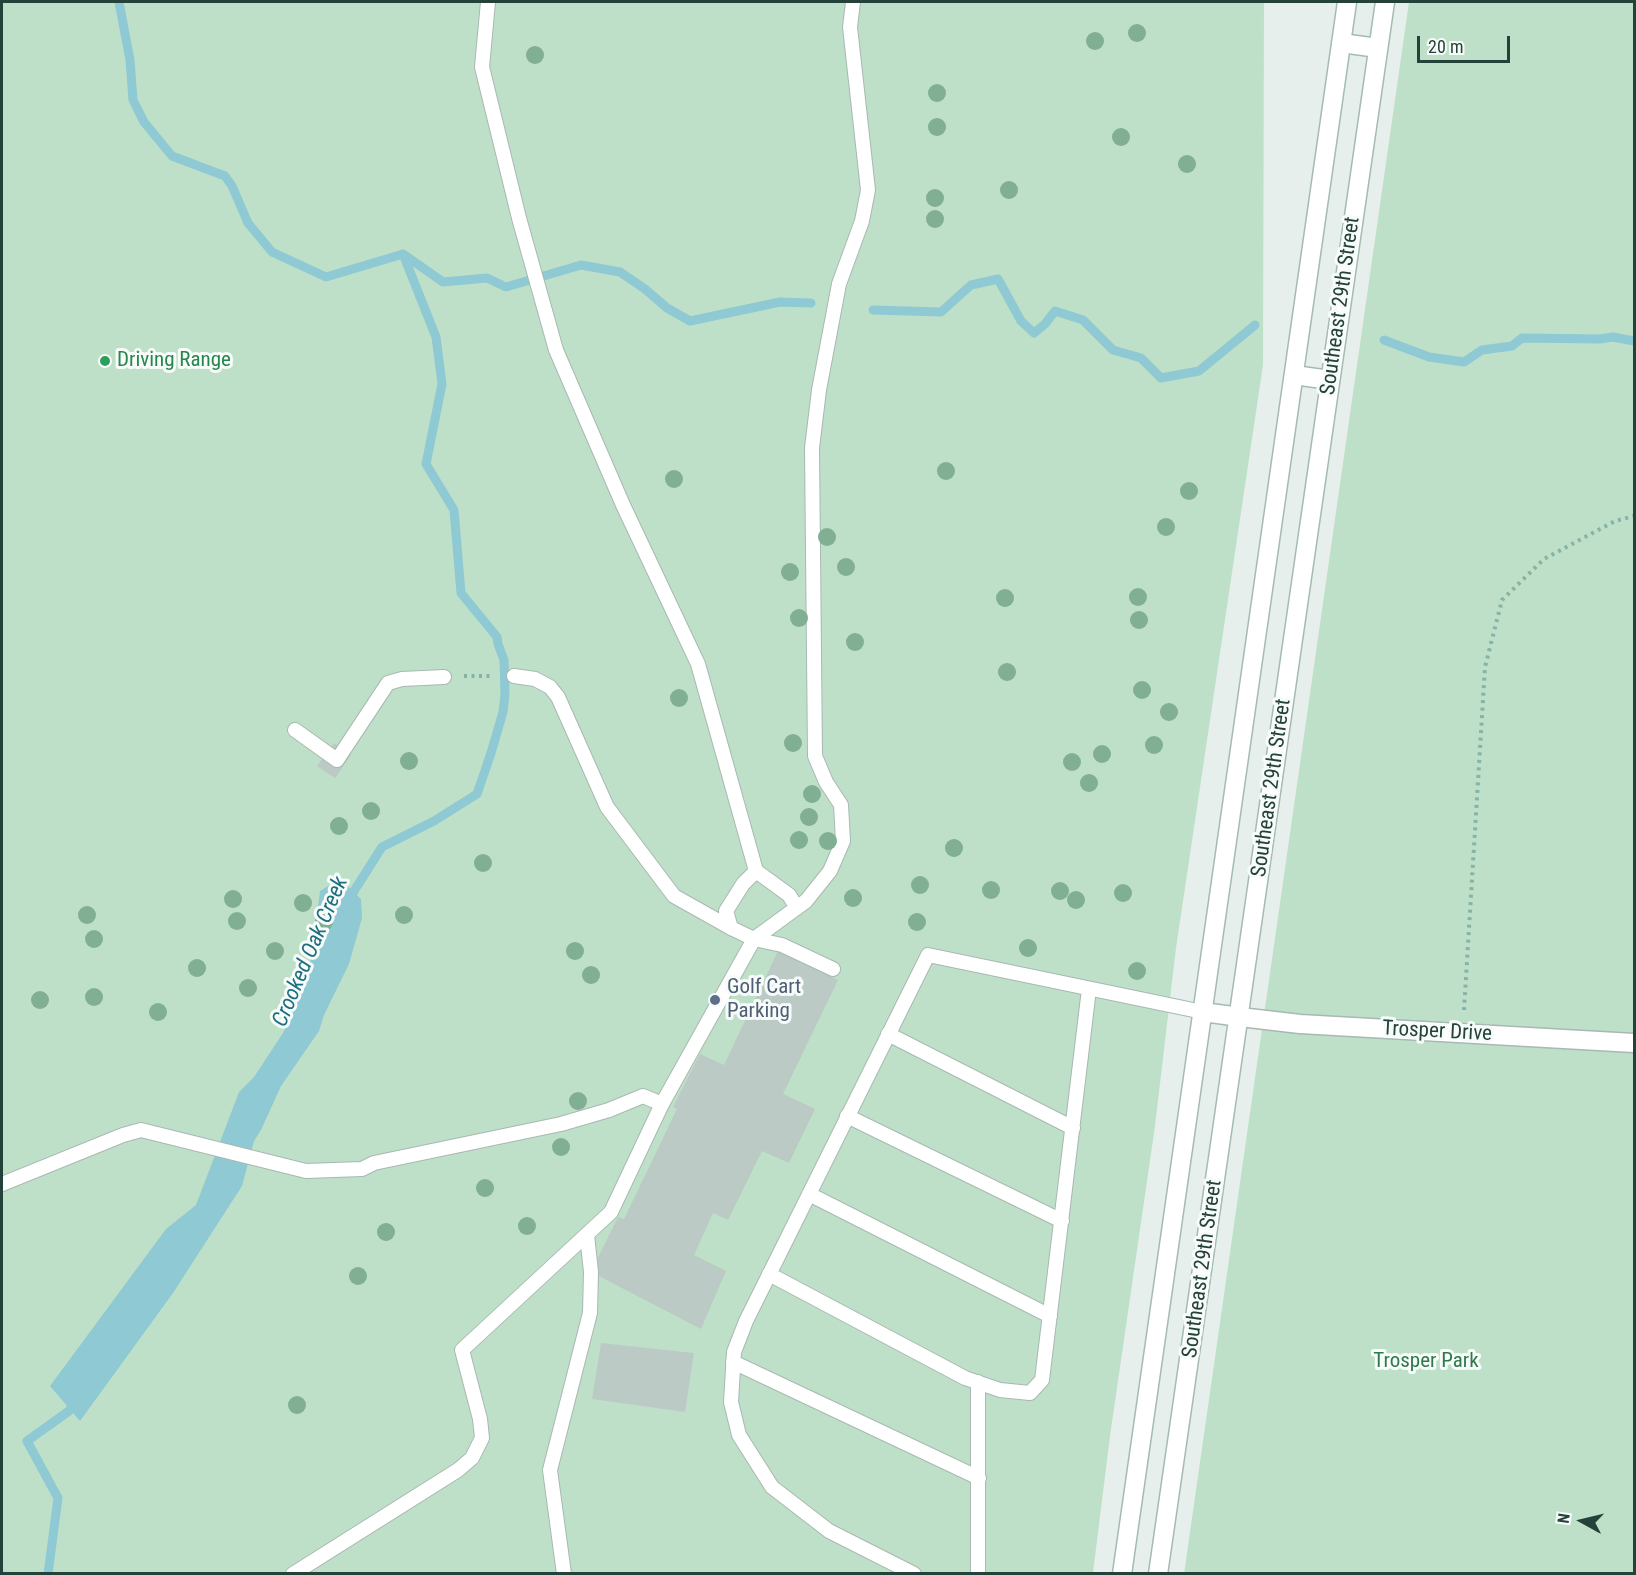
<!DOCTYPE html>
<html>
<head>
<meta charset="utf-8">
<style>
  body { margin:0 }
  #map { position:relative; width:1636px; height:1575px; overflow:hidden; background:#e6efeb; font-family:"Roboto Condensed",sans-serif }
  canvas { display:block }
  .frame { position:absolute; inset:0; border:3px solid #24423a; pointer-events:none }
  .north { position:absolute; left:1552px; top:1491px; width:60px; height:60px; -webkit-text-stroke:4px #f7fbf9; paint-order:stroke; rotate:278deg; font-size:16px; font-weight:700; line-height:24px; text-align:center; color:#24423a }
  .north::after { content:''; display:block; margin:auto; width:21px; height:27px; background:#24423a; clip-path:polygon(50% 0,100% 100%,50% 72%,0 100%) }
  .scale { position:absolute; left:1417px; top:36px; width:93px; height:27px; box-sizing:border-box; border:3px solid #24423a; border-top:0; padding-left:8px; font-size:18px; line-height:21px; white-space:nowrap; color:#24423a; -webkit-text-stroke:4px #f7fbf9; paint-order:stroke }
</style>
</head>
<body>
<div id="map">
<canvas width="1636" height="1575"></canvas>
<div class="frame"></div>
<div class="north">N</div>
<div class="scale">20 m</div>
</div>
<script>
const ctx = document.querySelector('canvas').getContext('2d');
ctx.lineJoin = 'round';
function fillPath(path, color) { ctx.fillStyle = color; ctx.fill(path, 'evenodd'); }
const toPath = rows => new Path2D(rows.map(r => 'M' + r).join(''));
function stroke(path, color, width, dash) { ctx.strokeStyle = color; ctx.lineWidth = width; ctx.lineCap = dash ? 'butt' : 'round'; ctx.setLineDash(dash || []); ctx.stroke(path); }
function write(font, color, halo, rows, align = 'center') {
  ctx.font = font + ' "Roboto Condensed",sans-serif'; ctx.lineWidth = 6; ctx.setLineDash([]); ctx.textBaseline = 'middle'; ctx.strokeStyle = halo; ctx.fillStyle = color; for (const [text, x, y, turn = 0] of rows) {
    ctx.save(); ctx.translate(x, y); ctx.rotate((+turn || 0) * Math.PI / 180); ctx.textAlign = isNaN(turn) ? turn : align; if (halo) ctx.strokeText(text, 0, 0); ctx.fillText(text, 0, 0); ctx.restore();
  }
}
const green = toPath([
  [2,2,1264,2,1263,365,1176,948,1155,1126,1110,1436,1093,1573,2,1573],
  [1409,2,1634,2,1634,1573,1184,1574]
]);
const water = toPath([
  [340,879,361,899,362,918,349,964,324,1015,319,1031,281,1086,261,1130,254,1141,242,1186,173,1293,80,1421,50,1386,166,1229,196,1205,239,1092,254,1077,283,1033,299,1000,312,955,320,891]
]);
const stream = toPath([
  [119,2,130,60,133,100,144,122,172,156,225,176,232,186,248,223,272,252,326,277,403,254],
  [403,254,443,282,487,278,506,287,581,265,620,272,645,289,667,308,690,321,780,302,811,303],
  [873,310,941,312,971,285,998,279,1021,321,1034,333,1045,324,1055,311,1083,320,1113,350,1141,358,1161,378,1199,371,1255,325],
  [1384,340,1429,357,1464,362,1482,350,1512,346,1522,338,1600,339,1613,337,1634,341],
  [350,901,354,891,382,847,434,821,477,794,491,753,503,712,505,694,504,660,498,644,497,637,461,593,454,510,426,464,442,384,436,337,403,254],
  [48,1574,58,1498,27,1441,69,1411,75,1400]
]);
const building = toPath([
  [334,743,351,755,335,778,317,766],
  [778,951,838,980,783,1094,815,1109,789,1163,762,1151,728,1220,713,1213,694,1255,726,1271,701,1329,591,1272,618,1217,624,1219,677,1109,673,1107,700,1054,724,1065],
  [601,1343,694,1353,685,1412,592,1399]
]);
const path = toPath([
  [464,676,493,676],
  [1464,1010,1485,667,1502,600,1544,559,1615,521,1634,516]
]);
const lane = toPath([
  [488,2,482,67,519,218,556,350,623,505,698,664,756,871,789,895,797,908],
  [514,676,535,679,550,687,558,697,607,807,674,896,731,928,754,939,782,945,833,969],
  [295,730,337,760,388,683,402,679,444,677],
  [731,928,726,911,743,884,756,871],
  [888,1034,1073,1128],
  [662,1104,754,939,806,901,830,871,843,841,841,805,826,782,815,756,812,448,819,390,839,284,862,221,868,190,850,27,853,2],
  [847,1116,1062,1221],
  [2,1184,123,1135,141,1130,306,1171,362,1169,374,1163,561,1124,609,1110,643,1096,662,1104,611,1212,462,1350,480,1419,482,1438,472,1458,458,1470,293,1574],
  [809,1194,1050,1316],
  [769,1274,965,1378,1000,1390,1030,1393,1042,1380,1089,989],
  [733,1362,979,1478],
  [564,1574,550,1470,590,1313,591,1272,587,1235],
  [914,1574,829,1531,772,1487,739,1435,731,1402,734,1352,746,1321,928,955,1203,1012],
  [978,1574,978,1382]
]);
const street = toPath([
  [1240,1017,1300,1024,1634,1043]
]);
const secondary = toPath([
  [1341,43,1378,48],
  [1294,375,1330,380],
  [1203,1012,1240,1017],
  [1122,1574,1347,2],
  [1158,1574,1385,2]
]);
const trees = [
  [1137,33],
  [1095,41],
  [535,55],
  [937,93],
  [937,127],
  [1121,137],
  [1187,164],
  [1009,190],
  [935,198],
  [935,219],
  [946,471],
  [674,479],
  [1189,491],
  [1166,527],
  [827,537],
  [846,567],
  [790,572],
  [1138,597],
  [1005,598],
  [799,618],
  [1139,620],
  [855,642],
  [1007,672],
  [1142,690],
  [679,698],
  [1169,712],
  [793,743],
  [1154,745],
  [1102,754],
  [409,761],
  [1072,762],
  [1089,783],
  [812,794],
  [371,811],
  [809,817],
  [339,826],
  [799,840],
  [828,841],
  [954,848],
  [483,863],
  [920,885],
  [991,890],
  [1060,891],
  [1123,893],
  [853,898],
  [233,899],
  [1076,900],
  [303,903],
  [87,915],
  [404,915],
  [237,921],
  [324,922],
  [917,922],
  [94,939],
  [1028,948],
  [275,951],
  [575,951],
  [197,968],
  [1137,971],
  [591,975],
  [248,988],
  [94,997],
  [40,1000],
  [158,1012],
  [578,1101],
  [561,1147],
  [485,1188],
  [527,1226],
  [386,1232],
  [358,1276],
  [297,1405]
];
const markers = [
  [105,361,6,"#2e9e5b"],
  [715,1000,6,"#5c6f8a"]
];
const streetNames = [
  ["Southeast 29th Street",1341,306,-82],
  ["Southeast 29th Street",1272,788,-82],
  ["Trosper Drive",1437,1032,3],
  ["Southeast 29th Street",1203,1269,-82]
];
const leisureNames = [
  ["Driving Range",117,361]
];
const serviceNames = [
  ["Golf Cart",727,988],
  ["Parking",727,1012]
];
const parkNames = [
  ["Trosper Park",1426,1362]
];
const waterNames = [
  ["Crooked Oak Creek",311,952,-67]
];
fillPath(green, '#bfe0c8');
fillPath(water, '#8ec9d4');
stroke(stream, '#8ec9d4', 9);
fillPath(building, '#bbcac4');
stroke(lane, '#a8b8b2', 16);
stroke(street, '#a8b8b2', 21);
stroke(secondary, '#a4bbb3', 21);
stroke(path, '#86b3a5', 4, [3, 4.5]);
stroke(lane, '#fff', 14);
stroke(street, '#fff', 18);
stroke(secondary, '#fff', 18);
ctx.fillStyle = '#80af93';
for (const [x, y] of trees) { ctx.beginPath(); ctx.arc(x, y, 9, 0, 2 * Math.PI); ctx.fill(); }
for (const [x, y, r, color] of markers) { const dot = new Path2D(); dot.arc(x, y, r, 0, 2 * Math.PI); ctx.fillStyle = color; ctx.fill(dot); stroke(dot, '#f7fbf9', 2); }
write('21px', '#24423a', '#f7fbf9', streetNames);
write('21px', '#27864d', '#f7fbf9', leisureNames, 'left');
write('21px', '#4e5e75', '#f7fbf9', serviceNames, 'left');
write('21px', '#2d7a4b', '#f7fbf9', parkNames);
write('italic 22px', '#1c6f80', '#f7fbf9', waterNames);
</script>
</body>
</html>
